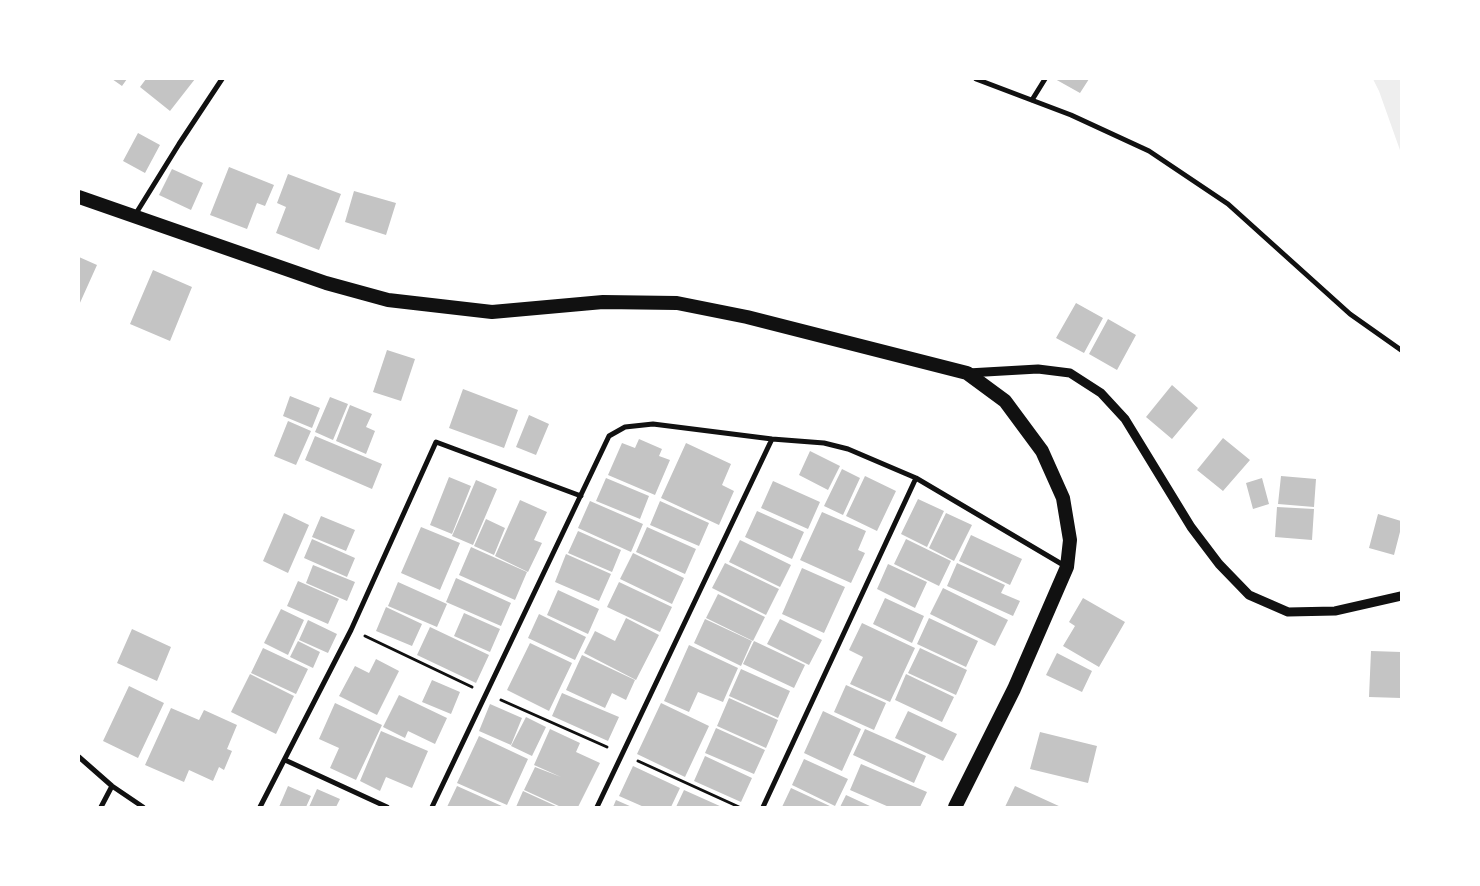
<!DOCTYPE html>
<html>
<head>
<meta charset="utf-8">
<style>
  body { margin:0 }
  #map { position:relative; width:1480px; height:886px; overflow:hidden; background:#fff; font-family:Rubik,sans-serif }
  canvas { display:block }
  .frame { position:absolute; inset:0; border:80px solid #fff; pointer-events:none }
</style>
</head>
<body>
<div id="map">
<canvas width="1480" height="886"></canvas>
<div class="frame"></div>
</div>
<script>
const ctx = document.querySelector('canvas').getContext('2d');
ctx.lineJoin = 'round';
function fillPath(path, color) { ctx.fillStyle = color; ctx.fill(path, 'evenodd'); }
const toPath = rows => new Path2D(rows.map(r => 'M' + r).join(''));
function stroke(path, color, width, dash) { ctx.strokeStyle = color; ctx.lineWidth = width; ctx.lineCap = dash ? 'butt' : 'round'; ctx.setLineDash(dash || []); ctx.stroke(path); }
const green = toPath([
  [1373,79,1401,79,1401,153,1379,91]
]);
const building = toPath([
  [112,79,127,79,122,86],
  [146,79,195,79,170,111,140,87],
  [1055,79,1089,79,1080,93],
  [138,133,160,145,145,173,123,161],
  [229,167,274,185,265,206,257,203,247,229,210,215],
  [172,169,203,183,191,210,159,195],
  [288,174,341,194,319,250,276,233,286,207,277,203],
  [354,191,396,203,386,235,345,222],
  [79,257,97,265,79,305],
  [153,270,192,287,170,341,130,324],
  [1076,303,1103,318,1084,353,1056,338],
  [1108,319,1136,335,1117,370,1089,354],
  [387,350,415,359,401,401,373,392],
  [1172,385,1198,408,1172,439,1146,417],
  [463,389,518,410,504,448,449,428],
  [290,396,320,408,312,428,283,416],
  [330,397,348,404,333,440,315,432],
  [350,405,372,414,366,427,375,431,366,454,336,441],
  [529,415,549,424,536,455,516,447],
  [288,421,311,431,296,465,274,456],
  [315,436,382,464,372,489,305,460],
  [1223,438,1250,460,1223,491,1197,470],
  [639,439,662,449,659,456,670,460,655,495,608,475,622,443,635,448],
  [686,443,731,464,722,485,734,491,719,525,661,498],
  [810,451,840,466,828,490,799,475],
  [842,469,860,478,843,515,824,506],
  [865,476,896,491,877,531,846,516],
  [1281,476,1316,479,1314,507,1278,504],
  [449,477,471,486,452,534,430,525],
  [606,478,649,496,640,519,596,501],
  [1262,478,1269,504,1253,509,1246,483],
  [476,480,497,489,473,545,452,536],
  [773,481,820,502,808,529,761,508],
  [918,499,944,511,927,547,901,534],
  [520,500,547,512,534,540,542,543,528,572,495,556],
  [590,501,643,524,631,552,578,528],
  [660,501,709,523,699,546,650,525],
  [1277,507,1314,509,1312,540,1275,537],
  [757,511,804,532,792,559,745,537],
  [822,512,866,531,858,550,865,553,851,583,800,560],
  [284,513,309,525,288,573,263,561],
  [946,513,972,525,954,561,929,548],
  [1378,514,1401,521,1401,528,1394,555,1369,548],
  [321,516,355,530,346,551,312,537],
  [486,519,505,528,494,555,474,546],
  [421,527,460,543,440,590,401,573],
  [647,527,696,549,685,574,636,552],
  [578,531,621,550,612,572,568,553],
  [971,535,1022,559,1010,585,959,561],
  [312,539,355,558,347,577,304,558],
  [906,539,951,561,939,586,894,564],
  [740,540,791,565,780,587,729,562],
  [471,547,527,572,515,600,459,575],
  [633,553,684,578,672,604,620,579],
  [566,554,611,574,599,601,555,582],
  [725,563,779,589,766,615,712,588],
  [957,563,1005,585,1001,593,1020,601,1013,616,947,586],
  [888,564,927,582,915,608,877,589],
  [313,565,355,582,347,601,306,583],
  [802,568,845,587,824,633,782,614],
  [456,578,511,603,501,626,446,602],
  [298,581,339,599,328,624,287,606],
  [398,582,447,604,437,627,388,606],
  [619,582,672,607,660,632,607,607],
  [943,588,1008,620,995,646,930,614],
  [558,590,599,609,588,634,547,615],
  [718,594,765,617,753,641,706,618],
  [885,598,924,616,912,643,873,624],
  [1083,598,1125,622,1099,667,1063,646,1075,626,1069,622],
  [386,607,422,624,412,646,376,631],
  [281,609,304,620,288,655,264,643],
  [464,613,500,629,490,652,454,636],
  [539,614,586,637,575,660,528,638],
  [626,618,659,635,636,680,584,653,595,631,615,641],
  [929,618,978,641,966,667,917,644],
  [705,619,752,641,741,666,694,643],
  [780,619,822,640,809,665,767,644],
  [308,620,337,634,328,653,299,640],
  [862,623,915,648,890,702,850,684,863,657,849,650],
  [430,627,489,655,476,683,417,655],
  [132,629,171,647,157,681,117,663],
  [298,641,320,652,313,668,290,657],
  [754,641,805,665,794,688,743,664],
  [530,643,572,663,549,711,507,690],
  [689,645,738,668,723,702,698,692,689,712,664,701],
  [263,648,308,669,296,694,251,673],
  [920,648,967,670,956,695,908,673],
  [1371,651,1401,652,1401,698,1369,697],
  [1057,653,1092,671,1082,692,1046,675],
  [582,655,635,680,626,700,612,693,605,708,566,690],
  [376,659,399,671,377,715,339,696,355,666,369,673],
  [741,669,790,691,778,718,729,696],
  [250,674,294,696,276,734,231,712],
  [906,674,954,697,942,722,895,700],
  [432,680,460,692,451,714,422,702],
  [846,685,886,703,874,730,834,712],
  [129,686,164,703,138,758,103,741],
  [562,693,619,717,608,741,552,716],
  [399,695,447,718,435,744,408,731,405,738,383,727],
  [729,698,778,720,766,748,717,726],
  [335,703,382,725,356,780,330,768,339,748,319,739],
  [661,703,709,726,685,777,637,754],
  [490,704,522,718,511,745,479,731],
  [171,708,199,720,204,710,237,725,227,749,232,751,224,770,219,767,213,781,189,770,184,782,145,765],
  [823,711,861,729,842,771,804,753],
  [908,711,957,734,943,761,895,738],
  [526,717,546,727,532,756,511,746],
  [716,728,765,750,754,774,705,753],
  [550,729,580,743,576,752,600,763,578,807,561,807,524,790,535,767,561,777,534,765],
  [865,729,926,756,914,783,853,755],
  [381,731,428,751,412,788,386,777,380,791,360,781],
  [1040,732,1097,746,1088,783,1030,769],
  [479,736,528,759,507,805,457,783],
  [705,756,752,778,741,802,694,781],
  [804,759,848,779,835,806,792,785],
  [861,764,927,792,920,807,889,807,850,790],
  [633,766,680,788,671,807,644,807,619,796],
  [288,786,311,796,306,807,279,807],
  [457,786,504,807,447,807],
  [1015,786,1061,807,1005,807],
  [791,788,832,807,782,807],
  [317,789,340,799,336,807,309,807],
  [684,790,722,807,676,807],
  [523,791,558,807,516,807],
  [846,795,872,807,840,807],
  [616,800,632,807,613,807]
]);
const path = toPath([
  [365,636,472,687],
  [501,700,607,747],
  [638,761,739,807]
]);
const minor = toPath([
  [976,79,1071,115,1149,151,1228,204,1350,314,1401,350],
  [1032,100,1045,79],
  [135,215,179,144,222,79],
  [79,757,112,786,143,807],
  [285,760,387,807],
  [101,807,112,786],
  [260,807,351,630,436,442,581,496],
  [432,807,609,436,625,427,653,424,772,439,824,443,848,449,916,478,1065,566],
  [597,807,772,439],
  [763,807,916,478]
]);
const tertiary = toPath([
  [968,373,1038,369,1070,373,1101,393,1125,419,1191,527,1219,564,1249,595,1288,612,1335,611,1401,596]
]);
const trunk = toPath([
  [79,197,326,283,388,300,492,312,603,302,677,303,747,317,967,373,1005,401,1042,451,1063,498,1070,540,1067,567,1014,689,955,807]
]);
fillPath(green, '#eee');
fillPath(building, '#c4c4c4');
stroke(path, '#111', 3);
stroke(minor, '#111', 5);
stroke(tertiary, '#111', 9);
stroke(trunk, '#111', 14);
</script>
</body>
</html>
